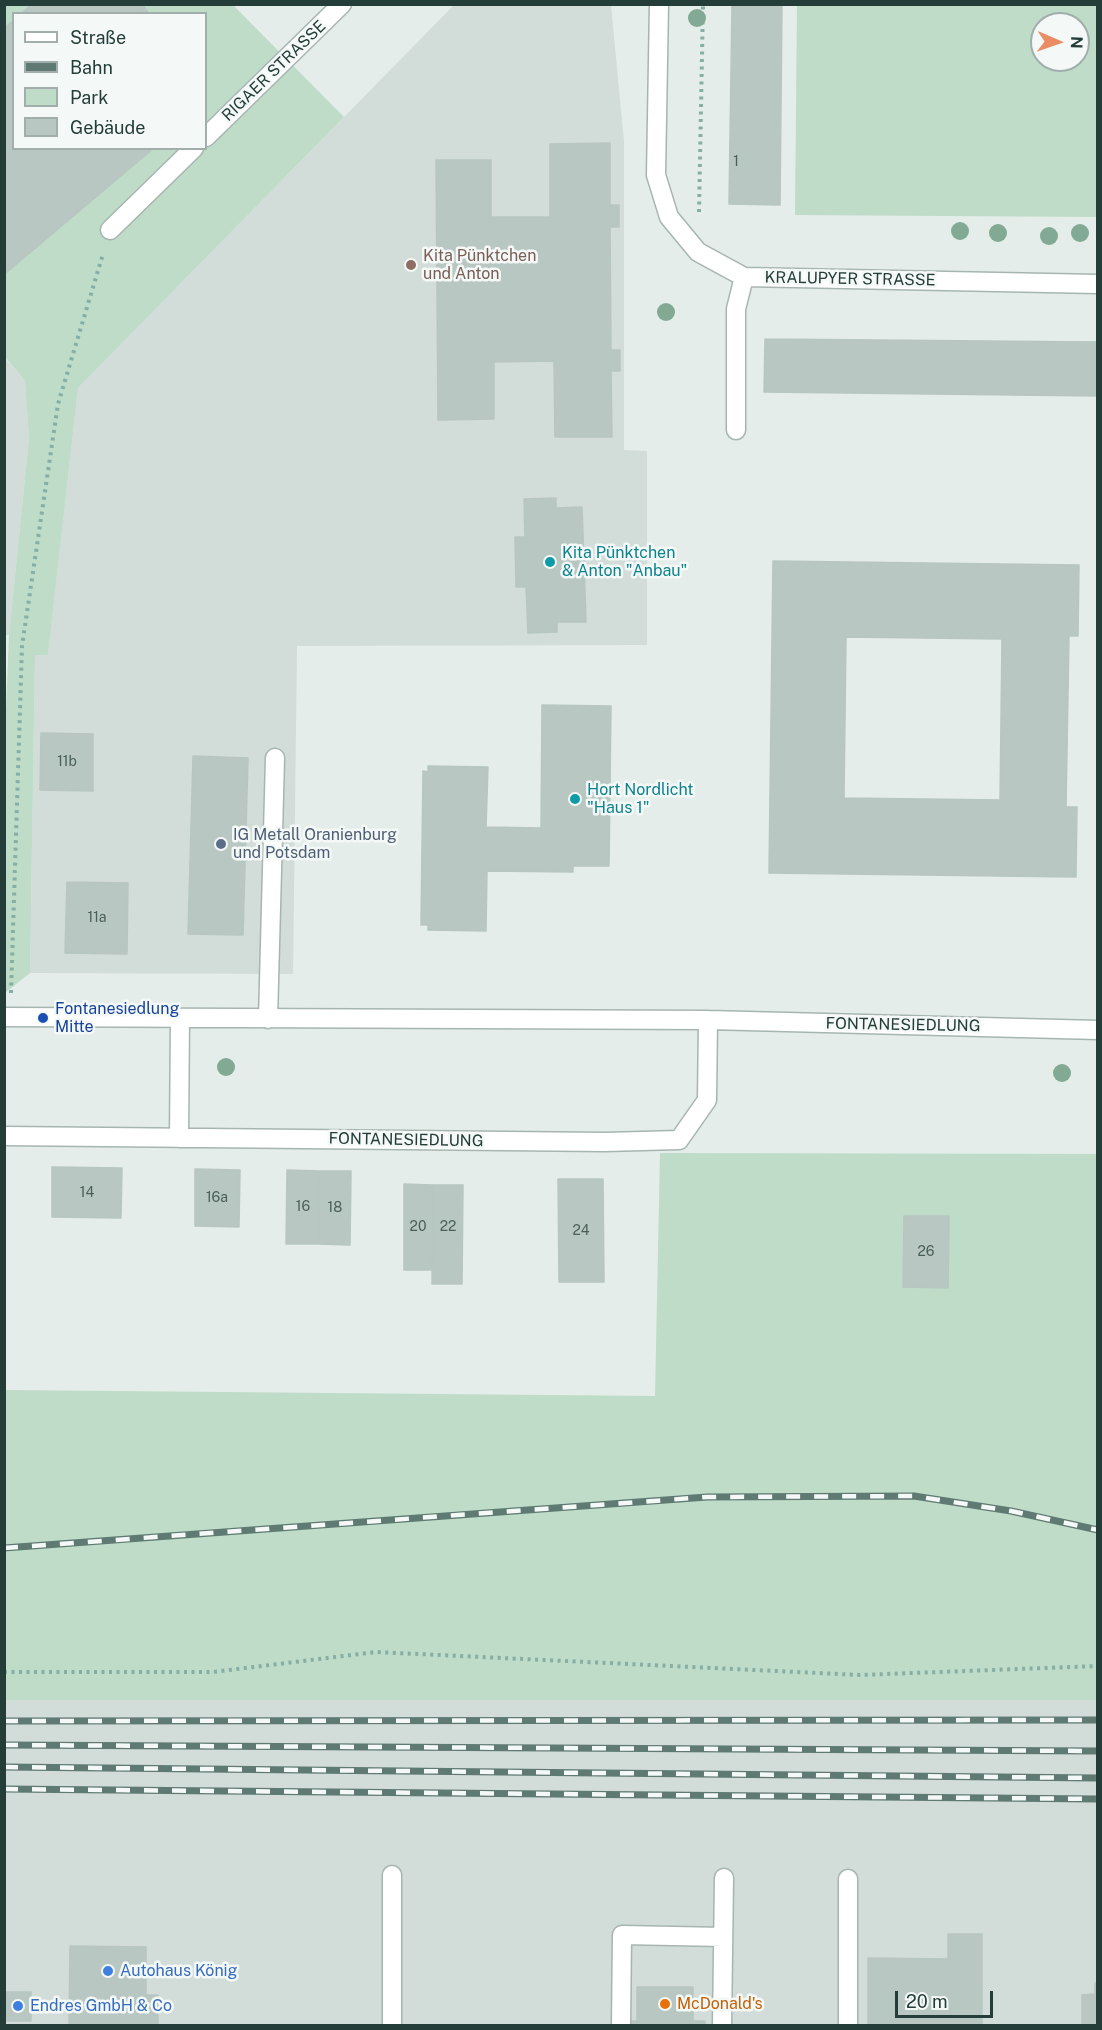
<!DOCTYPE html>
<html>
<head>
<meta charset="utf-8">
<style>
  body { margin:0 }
  #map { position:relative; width:1102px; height:2030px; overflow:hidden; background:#e4ede9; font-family:"Public Sans",sans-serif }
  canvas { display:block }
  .frame { position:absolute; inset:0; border:6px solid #243d38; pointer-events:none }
  .legend { position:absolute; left:12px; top:12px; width:195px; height:138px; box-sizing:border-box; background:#f4f9f7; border:2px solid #a1aeab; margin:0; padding:8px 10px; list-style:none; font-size:18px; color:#243d38 }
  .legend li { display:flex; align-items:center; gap:12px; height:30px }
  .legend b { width:30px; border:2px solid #a1aeab }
  .north { position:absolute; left:1030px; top:12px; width:60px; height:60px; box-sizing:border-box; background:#f4f9f7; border:2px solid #a1aeab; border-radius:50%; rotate:92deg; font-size:16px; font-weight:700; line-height:24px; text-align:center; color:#243d38 }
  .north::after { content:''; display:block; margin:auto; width:21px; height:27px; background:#ea8d64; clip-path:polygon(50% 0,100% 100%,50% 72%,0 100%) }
  .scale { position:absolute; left:895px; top:1991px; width:98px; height:27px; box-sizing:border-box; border:3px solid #243d38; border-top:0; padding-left:8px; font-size:18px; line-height:21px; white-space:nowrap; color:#243d38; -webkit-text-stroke:4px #f4f9f7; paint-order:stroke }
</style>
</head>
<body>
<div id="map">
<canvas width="1102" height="2030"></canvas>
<div class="frame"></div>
<ul class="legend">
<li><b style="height:8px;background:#fff"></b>Straße</li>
<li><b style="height:8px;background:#5f7973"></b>Bahn</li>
<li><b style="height:16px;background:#bedcc8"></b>Park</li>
<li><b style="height:16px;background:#b9c7c2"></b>Gebäude</li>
</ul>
<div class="north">N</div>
<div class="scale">20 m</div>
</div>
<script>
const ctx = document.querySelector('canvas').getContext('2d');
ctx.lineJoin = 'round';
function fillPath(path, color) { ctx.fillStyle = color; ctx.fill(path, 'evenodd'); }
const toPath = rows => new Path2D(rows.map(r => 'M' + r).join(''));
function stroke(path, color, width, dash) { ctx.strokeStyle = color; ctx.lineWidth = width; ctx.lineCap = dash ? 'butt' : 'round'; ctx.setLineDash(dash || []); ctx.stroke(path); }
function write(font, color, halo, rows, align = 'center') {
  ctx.font = font + ' "Public Sans",sans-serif'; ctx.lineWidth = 5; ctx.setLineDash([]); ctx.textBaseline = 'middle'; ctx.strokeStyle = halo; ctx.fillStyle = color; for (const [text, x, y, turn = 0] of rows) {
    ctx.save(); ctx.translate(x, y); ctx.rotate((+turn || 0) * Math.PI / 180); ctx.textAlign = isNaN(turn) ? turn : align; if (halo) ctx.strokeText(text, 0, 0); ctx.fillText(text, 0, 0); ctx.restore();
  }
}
const built = toPath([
  [454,5,611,5,624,142,624,450,647,451,647,645,297,646,293,974,30,973,35,655,48,654,78,388],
  [4,357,25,381,29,439,9,635,4,635],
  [4,1700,1097,1700,1097,2025,5,2025]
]);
const green = toPath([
  [5,5,233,5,344,117,78,388,48,655,35,655,30,973,5,993,4,759,9,635,29,439,25,381,5,357],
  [14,14,206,14,206,148,14,148],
  [797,5,1097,5,1097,217,795,215],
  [1042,24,1078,24,1078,60,1042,60],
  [660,1153,1097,1154,1097,1700,5,1700,5,1390,655,1396]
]);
const building = toPath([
  [32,4,142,4,149,14,21,14,32,4],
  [732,4,782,4,780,205,729,204,732,4],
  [14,20,14,148,154,148,7,272,4,269,4,28,14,20],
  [610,143,610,205,619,205,619,227,610,227,611,350,620,350,620,371,611,371,612,437,555,437,554,361,494,362,494,419,438,420,436,160,491,160,491,217,550,217,550,144,610,143],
  [765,339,1098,342,1098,396,764,392,765,339],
  [556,498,556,508,582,507,586,622,557,622,557,632,528,633,526,587,516,587,515,537,525,537,524,499,556,498],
  [773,561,1079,565,1078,636,1069,636,1066,807,1077,807,1076,877,769,873,773,561],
  [846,637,1002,639,1000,800,844,798,846,637],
  [542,705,611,706,609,866,573,866,573,872,487,871,486,931,428,930,428,925,421,925,423,771,428,772,428,766,488,767,486,827,541,828,542,705],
  [41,733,93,734,93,791,40,790,41,733],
  [193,756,248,758,243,935,188,934,193,756],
  [67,882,128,883,127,954,65,953,67,882],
  [52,1167,122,1168,121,1218,52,1217,52,1167],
  [195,1169,240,1170,239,1227,195,1226,195,1169],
  [287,1170,320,1171,319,1244,286,1244,287,1170],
  [320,1171,351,1171,350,1245,319,1244,320,1171],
  [558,1179,603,1179,604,1282,559,1282,558,1179],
  [404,1184,433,1185,432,1270,404,1270,404,1184],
  [433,1185,463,1185,462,1284,432,1284,433,1185],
  [904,1216,949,1216,948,1288,903,1287,904,1216],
  [948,1934,982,1934,982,2026,868,2026,868,1958,948,1959,948,1934],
  [70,1946,146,1947,146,1995,158,1995,158,2026,69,2026,70,1946],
  [1095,1983,1098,1983,1098,2026,1082,2026,1082,1995,1095,1994,1095,1983],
  [637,1987,693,1987,693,2021,705,2021,705,2026,626,2026,626,2021,637,2021,637,1987],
  [4,1992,31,1992,31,2021,4,2021,4,1992]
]);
const path = toPath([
  [699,212,703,4],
  [11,993,22,646,58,404,103,254],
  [4,1672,213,1672,376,1652,860,1675,1098,1666]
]);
const minor = toPath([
  [659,4,656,175,669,217,698,252,744,277,1098,284],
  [206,137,342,4],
  [110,230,194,148],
  [736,430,736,309,744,277],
  [4,1017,708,1020,1098,1030],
  [268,1019,275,758],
  [4,1136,605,1142,679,1140,707,1100,708,1020],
  [179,1138,180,1018],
  [848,1879,848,2026],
  [392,2026,392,1875],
  [621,2026,622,1935,723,1937],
  [722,2026,724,1878]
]);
const rail = toPath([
  [4,1548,707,1497,914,1496,1011,1511,1098,1530],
  [4,1721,1098,1720],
  [4,1745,1098,1751],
  [4,1767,1098,1778],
  [4,1789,1098,1799]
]);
const trees = [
  [697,18],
  [960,231],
  [998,233],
  [1080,233],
  [1049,236],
  [666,312],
  [226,1067],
  [1062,1073]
];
const markers = [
  [411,265,6,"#8d6e63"],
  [550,562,6,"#0f9aa8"],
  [575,799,6,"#0f9aa8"],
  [221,844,6,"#5c6f8a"],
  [43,1018,6,"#1a4fb4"],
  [108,1971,6,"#3f7fe0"],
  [665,2004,6,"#e8710a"],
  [18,2006,6,"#3f7fe0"]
];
const numberNames = [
  ["1",736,162],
  ["11b",67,762],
  ["11a",97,918],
  ["14",87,1193],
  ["16a",217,1198],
  ["16",303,1207],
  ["18",335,1208],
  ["20",418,1227],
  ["22",448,1227],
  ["24",581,1231],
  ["26",926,1252]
];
const streetNames = [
  ["RIGAER STRASSE",274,71,-44],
  ["KRALUPYER STRASSE",850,279,1],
  ["FONTANESIEDLUNG",903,1025,1],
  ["FONTANESIEDLUNG",406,1140,1]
];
const educationNames = [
  ["Kita Pünktchen",423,256],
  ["und Anton",423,274]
];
const cultureNames = [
  ["Kita Pünktchen",562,553],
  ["& Anton \"Anbau\"",562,571],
  ["Hort Nordlicht",587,790],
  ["\"Haus 1\"",587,808]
];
const serviceNames = [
  ["IG Metall Oranienburg",233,835],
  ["und Potsdam",233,853]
];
const transitNames = [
  ["Fontanesiedlung",55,1009],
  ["Mitte",55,1027]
];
const shopNames = [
  ["Autohaus König",120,1971],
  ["Endres GmbH & Co",30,2006]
];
const foodNames = [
  ["McDonald's",677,2004]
];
fillPath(built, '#d2dcd8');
fillPath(green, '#bedcc8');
fillPath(building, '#b9c7c2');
stroke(building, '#b7c6c1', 1.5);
stroke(minor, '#a7b5b0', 21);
stroke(path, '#86aea4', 4, [3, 4.5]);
stroke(minor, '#fff', 18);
stroke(rail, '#5f7973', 7);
stroke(rail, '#f4f9f7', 4.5, [14]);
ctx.fillStyle = '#81a994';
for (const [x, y] of trees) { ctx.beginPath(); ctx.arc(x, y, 9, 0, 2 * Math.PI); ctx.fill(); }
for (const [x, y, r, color] of markers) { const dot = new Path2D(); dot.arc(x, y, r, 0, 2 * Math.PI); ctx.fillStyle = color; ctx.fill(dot); stroke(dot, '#f4f9f7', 2); }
write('14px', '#49605a', null, numberNames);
write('16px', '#243d38', '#f4f9f7', streetNames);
write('16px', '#785e54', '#f4f9f7', educationNames, 'left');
write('16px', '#0d838f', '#f4f9f7', cultureNames, 'left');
write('16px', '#4e5e75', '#f4f9f7', serviceNames, 'left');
write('16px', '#164399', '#f4f9f7', transitNames, 'left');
write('16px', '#366cbe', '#f4f9f7', shopNames, 'left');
write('16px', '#c56008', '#f4f9f7', foodNames, 'left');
</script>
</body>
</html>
